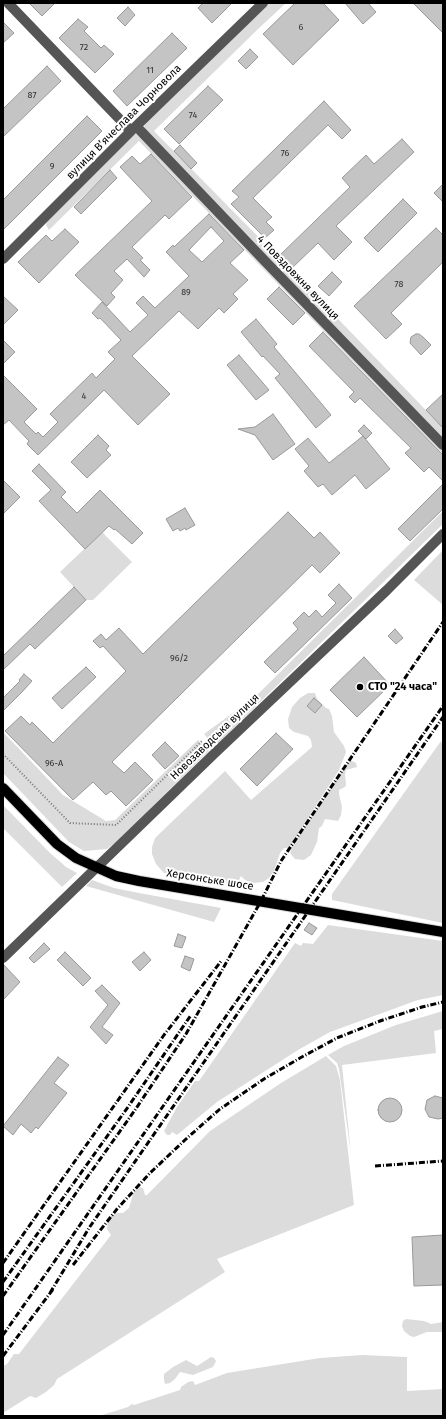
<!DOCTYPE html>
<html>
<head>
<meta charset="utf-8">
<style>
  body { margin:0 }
  #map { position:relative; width:446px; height:1419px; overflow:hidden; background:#fff; font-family:"Fira Sans",sans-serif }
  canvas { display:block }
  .frame { position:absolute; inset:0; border:4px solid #000; pointer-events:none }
</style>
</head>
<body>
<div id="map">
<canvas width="446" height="1419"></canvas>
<div class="frame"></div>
</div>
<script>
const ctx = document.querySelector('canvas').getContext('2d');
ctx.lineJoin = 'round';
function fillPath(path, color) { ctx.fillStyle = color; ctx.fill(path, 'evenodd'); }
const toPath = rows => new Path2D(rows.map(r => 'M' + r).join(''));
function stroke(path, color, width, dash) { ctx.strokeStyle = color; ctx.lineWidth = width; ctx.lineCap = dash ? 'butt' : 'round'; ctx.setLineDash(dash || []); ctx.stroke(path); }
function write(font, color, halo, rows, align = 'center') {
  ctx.font = font + ' "Fira Sans",sans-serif'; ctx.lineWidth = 4; ctx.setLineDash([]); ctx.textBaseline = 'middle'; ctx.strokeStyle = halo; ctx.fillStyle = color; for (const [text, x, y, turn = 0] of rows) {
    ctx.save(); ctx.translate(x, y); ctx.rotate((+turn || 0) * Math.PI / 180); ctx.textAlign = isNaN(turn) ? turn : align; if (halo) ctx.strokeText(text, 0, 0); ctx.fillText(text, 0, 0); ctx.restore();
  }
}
const green = toPath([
  [268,3,286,3,257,30,154,131,292,271,443,428,443,441,144,129,145,121],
  [135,134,138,134,443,451,443,454,139,141,49,230,46,225,47,222],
  [443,511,443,524,215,746,204,734,256,696],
  [102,532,132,562,93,600,86,600,60,572],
  [443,550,443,605,414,580],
  [308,693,315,693,317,699,326,708,329,709,332,716,334,732,344,746,346,752,339,770,290,846,287,848,284,848,280,853,274,871,269,878,263,882,253,883,245,880,241,876,236,886,174,876,164,873,156,864,152,854,152,847,155,838,225,771,251,800,312,747,311,740,308,736,294,732,289,728,288,719,292,707,300,698],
  [3,732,63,795,106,821,115,820,198,740,209,751,116,842,107,849,84,851,69,842,3,773],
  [441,741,443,747,443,923,332,900,332,894],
  [350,760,356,763,357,767,346,770,345,774,346,785,345,787,339,790,339,794,342,807,341,815,338,821,325,819,322,826,319,828,317,842,311,855,304,860,295,859,290,853,293,845],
  [3,805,49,852,66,867,77,873,62,887,3,828],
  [92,880,114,888,139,893,221,908,214,922,86,886],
  [328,925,443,941,443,995,418,1000,330,1032,298,1050,217,1102,177,1135,172,1132,170,1135,167,1135,164,1131,177,1107,195,1081,199,1081,295,943,301,946,303,943,313,944],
  [443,1011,443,1029,434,1031,436,1053,342,1065,351,1154,339,1069,337,1063,328,1055,344,1046,396,1025],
  [326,1056,336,1066,340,1080,354,1205,217,1259,225,1272,57,1379,54,1385,46,1392,36,1398,30,1396,3,1413,3,1366,7,1364,14,1354,19,1354,111,1235,107,1229,108,1218,117,1213,123,1213,129,1208,133,1194,139,1187,143,1188,145,1195,147,1195,210,1131,281,1083],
  [406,1319,424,1321,431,1324,443,1322,443,1332,427,1332,414,1337,410,1336,404,1331,402,1326,403,1321],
  [363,1355,407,1357,407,1391,443,1389,443,1416,99,1416,128,1407,132,1404,134,1405,180,1390,181,1387,188,1382,193,1381,195,1385,227,1373,320,1358],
  [211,1357,214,1358,216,1361,213,1367,193,1375,180,1372,175,1379,170,1383,165,1384,164,1380,164,1374,173,1367,186,1360,197,1366]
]);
const building = toPath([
  [29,3,55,3,42,16,29,3],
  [203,3,232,3,212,23,198,8,203,3],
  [295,3,323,3,339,20,293,65,263,34,295,3],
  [345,3,368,3,376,12,363,24,345,3],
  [413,3,443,3,443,33,413,3],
  [128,7,135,15,125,26,117,18,128,7],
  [78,19,88,27,84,31,101,48,104,45,114,54,95,73,59,38,78,19],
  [3,22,14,33,3,43,3,22],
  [172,33,187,48,127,106,113,91,172,33],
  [250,49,258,57,246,69,238,61,250,49],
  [47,66,61,81,3,137,3,109,47,66],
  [208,86,223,100,179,144,164,129,208,86],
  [324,101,351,130,342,139,328,125,253,198,272,217,266,222,274,230,265,238,231,204,239,197,232,191,324,101],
  [87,116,102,131,3,230,3,200,87,116],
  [402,139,414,152,336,226,352,242,334,260,318,243,291,269,279,256,350,187,342,178,366,155,374,164,402,139],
  [180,145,197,163,191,169,174,151,180,145],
  [151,154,192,197,169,219,165,215,132,247,143,258,140,260,150,270,144,277,127,259,114,271,123,280,111,293,115,297,107,306,75,275,152,201,120,167,132,156,140,164,151,154],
  [110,170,117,178,81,214,74,207,110,170],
  [443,184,443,202,434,193,443,184],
  [403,199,417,213,378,252,364,238,403,199],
  [209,214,244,250,230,263,248,280,233,294,238,299,224,313,219,308,198,329,179,311,132,356,170,394,138,425,104,390,38,455,27,444,29,441,9,420,3,425,3,375,37,409,24,422,36,434,38,432,43,437,58,422,50,414,92,373,96,378,115,359,108,352,121,340,100,318,98,319,92,313,102,302,130,332,148,315,136,303,143,296,155,308,189,276,166,252,173,245,174,247,209,214],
  [211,227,224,241,202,262,189,250,211,227],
  [436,228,443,235,443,262,391,313,402,324,386,339,354,306,436,228],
  [65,229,79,242,39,283,18,262,46,235,52,241,65,229],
  [332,272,342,282,329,296,318,286,332,272],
  [279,287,305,313,293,325,267,299,279,287],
  [3,296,18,310,3,325,3,296],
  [256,319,277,344,274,347,331,415,316,428,275,378,280,374,263,356,262,357,241,332,256,319],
  [323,332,443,455,443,481,429,467,424,472,405,453,411,448,360,398,355,403,349,397,354,392,309,346,323,332],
  [416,334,419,334,423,337,431,345,421,355,410,343,411,337,416,334],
  [3,340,15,352,3,364,3,340],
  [239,355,269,390,256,400,227,365,239,355],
  [443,394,443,428,426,410,443,394],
  [273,414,295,444,273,460,255,435,238,429,255,427,273,414],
  [364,425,372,433,366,439,358,431,364,425],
  [98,435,109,446,106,450,111,455,87,478,71,462,98,435],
  [363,436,390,469,366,489,355,475,332,495,323,484,318,487,304,471,309,466,295,449,308,438,329,463,363,436],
  [39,464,66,492,61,497,77,513,100,490,143,533,132,544,115,529,114,530,109,526,85,549,39,501,51,490,32,471,39,464],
  [3,480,20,497,3,514,3,480],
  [443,484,443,509,410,541,398,529,443,484],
  [185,508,195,525,186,530,185,528,180,531,178,528,173,531,166,519,185,508],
  [288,512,314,538,320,532,340,553,320,573,312,565,112,762,124,773,135,762,153,780,126,806,111,791,106,795,93,782,73,800,5,731,21,716,30,725,32,722,53,743,126,671,103,646,100,648,93,641,101,634,106,640,119,628,143,654,288,512],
  [339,584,352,598,275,673,264,662,298,629,293,623,304,612,309,617,316,610,322,617,336,603,328,595,339,584],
  [74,587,86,600,35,649,30,644,3,670,3,656,74,587],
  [395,629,403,638,396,644,388,636,395,629],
  [364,657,390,685,357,717,330,690,364,657],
  [86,667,96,677,62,709,52,698,86,667],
  [24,674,32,681,22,692,3,711,3,698,20,681,19,680,24,674],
  [314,698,322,705,315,713,307,706,314,698],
  [276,733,293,749,257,786,240,769,276,733],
  [165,742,179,756,165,769,152,755,165,742],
  [309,923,317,928,312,935,304,930,309,923],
  [178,934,186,937,182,948,174,946,178,934],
  [44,943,50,949,34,963,29,958,44,943],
  [65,952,91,978,83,986,57,960,65,952],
  [144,952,151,960,140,971,132,962,144,952],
  [185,956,194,959,190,971,181,967,185,956],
  [3,964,20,982,3,1000,3,964],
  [102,985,120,1003,102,1027,113,1035,106,1044,90,1027,108,1005,95,991,102,985],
  [58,1057,69,1065,54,1083,67,1093,38,1129,36,1127,31,1133,21,1124,13,1135,3,1126,58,1057],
  [435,1096,443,1098,443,1118,438,1119,429,1117,425,1109,427,1100,435,1096],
  '378 1110a12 12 0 1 1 24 0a12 12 0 1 1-24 0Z',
  [443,1235,443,1285,414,1286,412,1237,443,1235]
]);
const path = toPath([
  [3,754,70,823,116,825,203,740]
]);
const minor = toPath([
  [8,3,131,131],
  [136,126,262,258,443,445],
  [3,259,131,131,263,3],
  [3,958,215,753,387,590,443,534]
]);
const major = toPath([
  [3,788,57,844,76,858,116,876,139,881,443,932]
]);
const rail = toPath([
  [375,1166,443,1161],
  [3,1263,164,1035,222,960],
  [73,1265,117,1209,150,1173,186,1139,220,1109,264,1079,300,1058,337,1038,380,1021,422,1007,443,1002],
  [3,1282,128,1107,191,1015],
  [50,1293,89,1228,443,717],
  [3,1296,135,1110,186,1034,261,901,281,861,443,622],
  [3,1335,443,706],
  [3,1356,54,1288]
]);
const markers = [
  [360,687,4,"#000"]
];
const numberNames = [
  ["6",301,27],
  ["72",84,47],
  ["11",150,70],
  ["87",32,95],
  ["74",193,115],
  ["76",285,153],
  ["9",52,166],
  ["78",399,284],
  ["89",186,292],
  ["4",84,396],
  ["96/2",179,658],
  ["96-А",54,763]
];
const streetNames = [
  ["вулиця Вʼячеслава Чорновола",124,122,-45],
  ["4 Повздовжня вулиця",298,278,46],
  ["Новозаводська вулиця",215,737,-44],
  ["Херсонське шосе",210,880,9]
];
const poiNames = [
  ["СТО \"24 часа\"",368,687]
];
fillPath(green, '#dcdcdc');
fillPath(building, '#c4c4c4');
stroke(building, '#999', 1);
stroke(major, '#dbdbdb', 12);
stroke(path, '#777', 2, [1, 2]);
stroke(minor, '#555', 10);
stroke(major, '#000', 10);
stroke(rail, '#000', 3, [6, 2, 1, 2]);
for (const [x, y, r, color] of markers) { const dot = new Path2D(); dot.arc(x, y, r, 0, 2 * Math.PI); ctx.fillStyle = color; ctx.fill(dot); stroke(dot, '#fff', 1.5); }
write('9px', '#313131', null, numberNames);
write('11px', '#000', '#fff', streetNames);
write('bold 11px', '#000', '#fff', poiNames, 'left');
</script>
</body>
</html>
